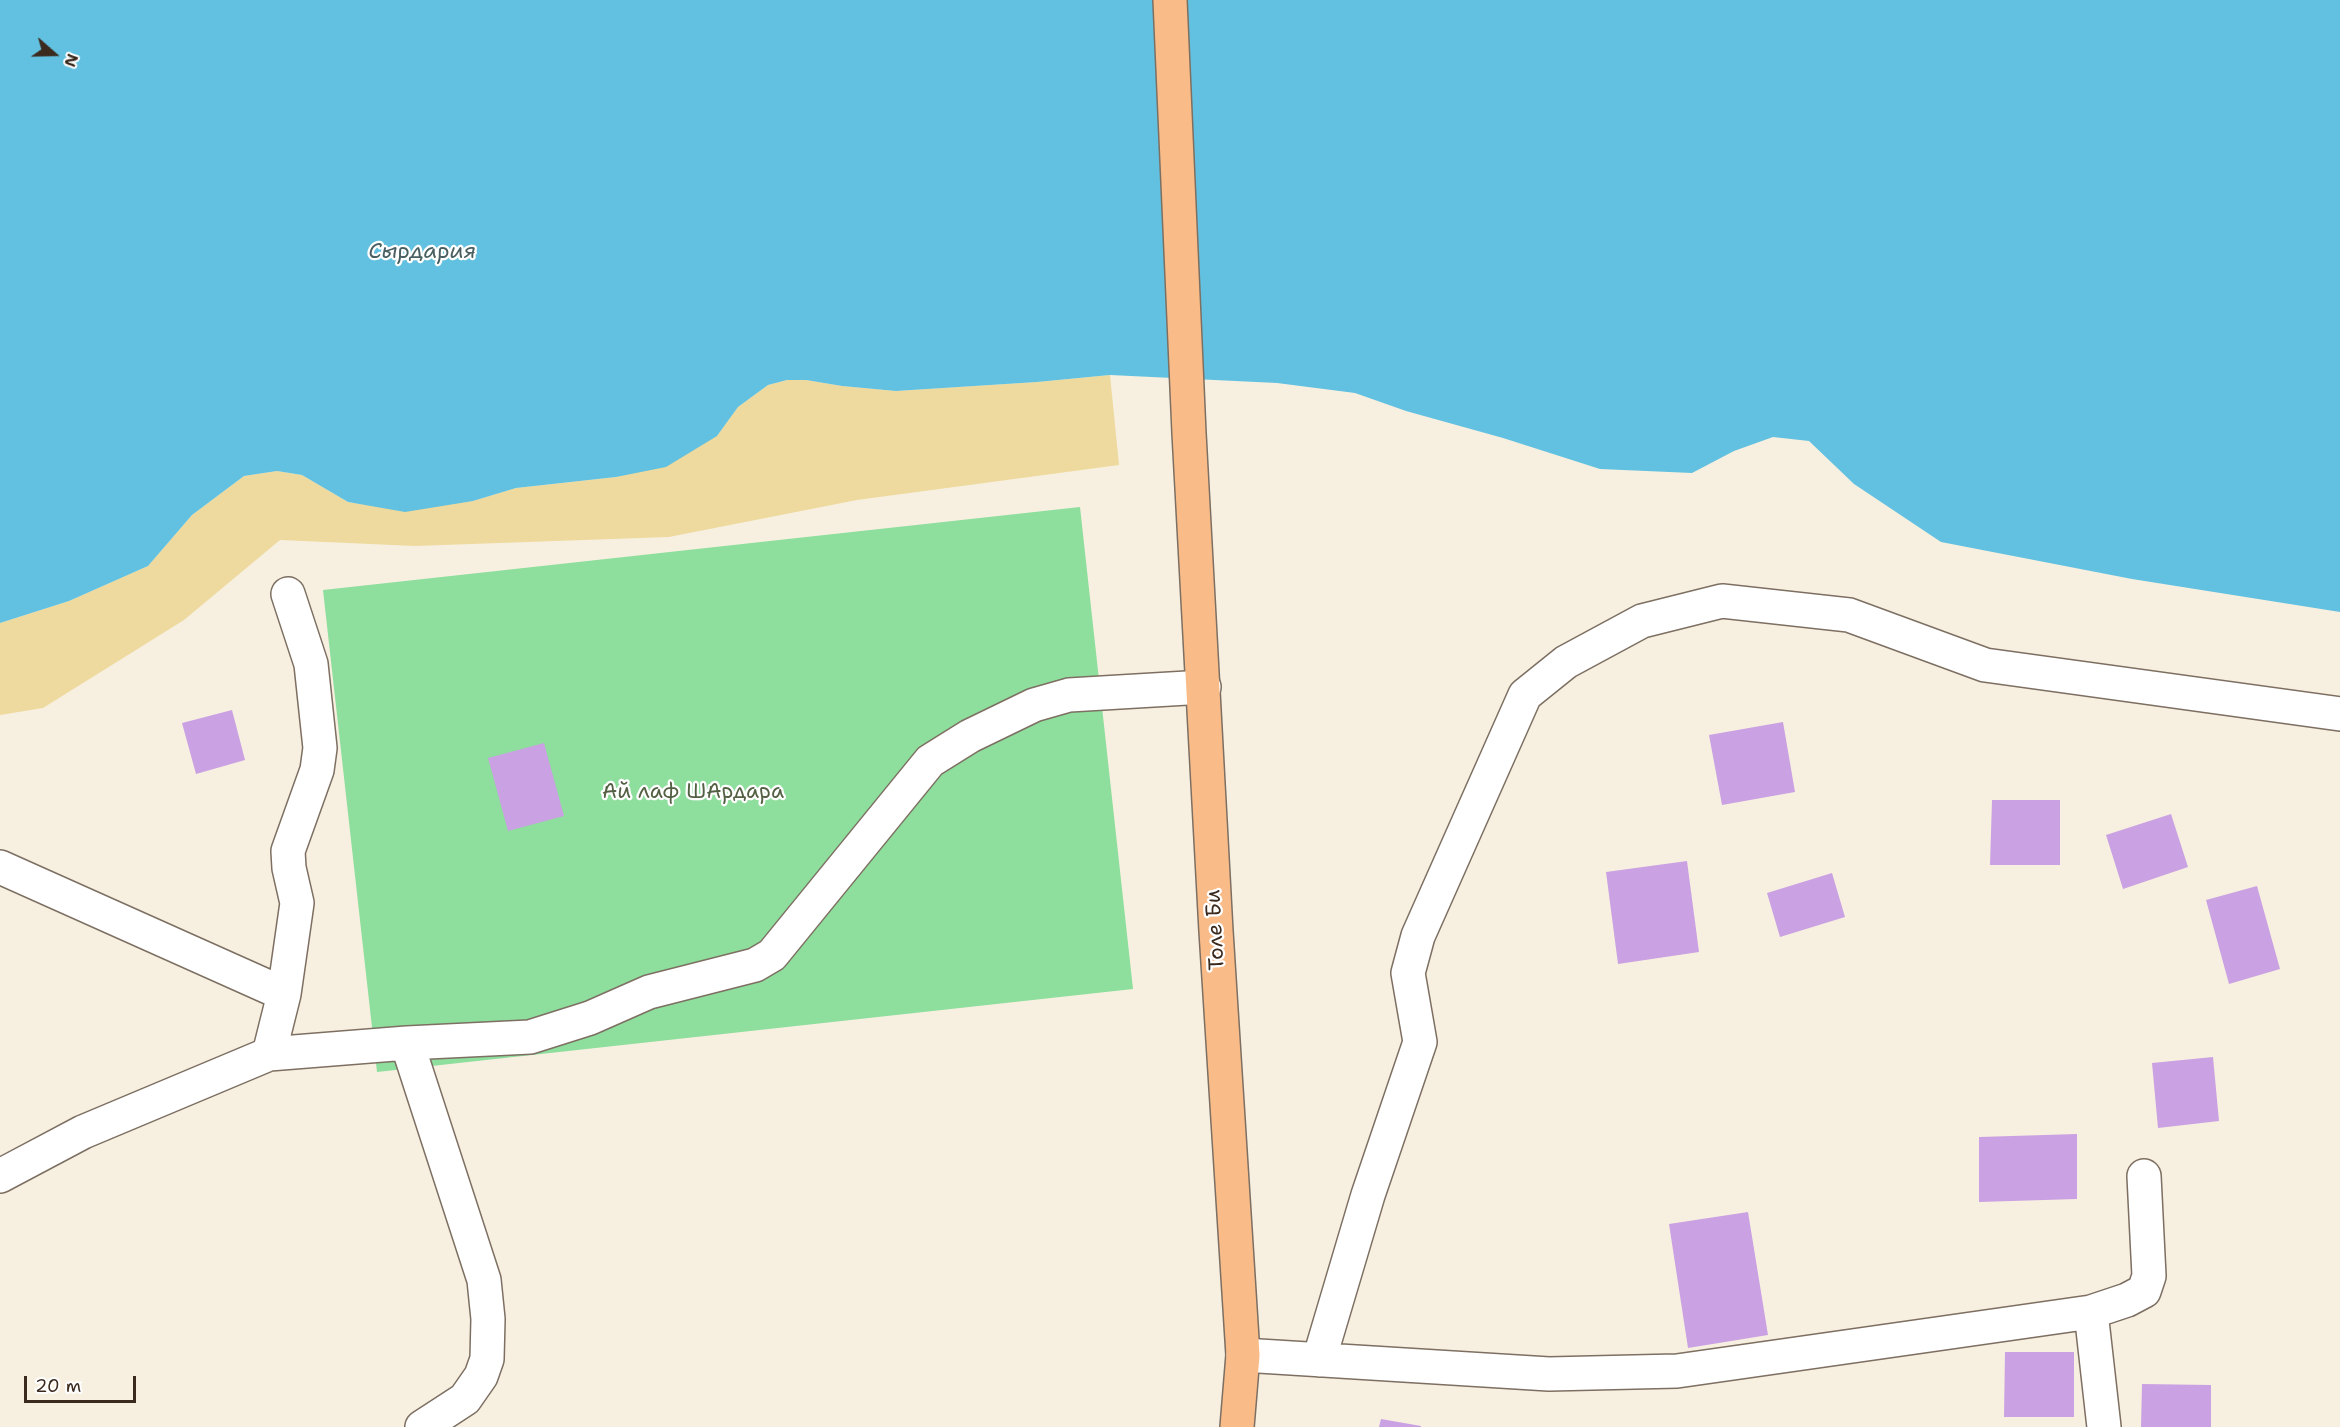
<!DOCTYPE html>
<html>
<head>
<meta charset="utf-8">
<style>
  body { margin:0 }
  #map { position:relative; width:2340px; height:1427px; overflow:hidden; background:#f7f0e1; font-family:"Shantell Sans",sans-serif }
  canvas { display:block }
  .north { position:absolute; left:24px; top:24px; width:60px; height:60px; -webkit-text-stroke:4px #fff; paint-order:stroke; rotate:110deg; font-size:16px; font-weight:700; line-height:24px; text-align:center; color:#3b2a1e }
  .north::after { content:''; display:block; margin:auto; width:21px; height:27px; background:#3b2a1e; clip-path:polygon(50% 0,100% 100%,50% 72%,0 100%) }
  .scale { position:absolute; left:24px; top:1376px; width:112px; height:27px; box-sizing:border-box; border:3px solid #3b2a1e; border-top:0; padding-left:8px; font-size:18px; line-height:21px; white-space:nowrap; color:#3b2a1e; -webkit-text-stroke:4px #fff; paint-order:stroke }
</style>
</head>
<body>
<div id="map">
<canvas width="2340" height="1427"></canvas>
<div class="north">N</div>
<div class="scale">20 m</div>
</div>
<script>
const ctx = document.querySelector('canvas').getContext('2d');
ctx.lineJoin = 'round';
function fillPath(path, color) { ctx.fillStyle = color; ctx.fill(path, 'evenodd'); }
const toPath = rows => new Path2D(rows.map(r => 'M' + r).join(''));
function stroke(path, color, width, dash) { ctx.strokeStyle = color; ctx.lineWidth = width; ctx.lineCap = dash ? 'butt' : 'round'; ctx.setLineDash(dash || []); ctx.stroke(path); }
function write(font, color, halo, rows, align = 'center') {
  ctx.font = font + ' "Shantell Sans",sans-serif'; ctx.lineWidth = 4.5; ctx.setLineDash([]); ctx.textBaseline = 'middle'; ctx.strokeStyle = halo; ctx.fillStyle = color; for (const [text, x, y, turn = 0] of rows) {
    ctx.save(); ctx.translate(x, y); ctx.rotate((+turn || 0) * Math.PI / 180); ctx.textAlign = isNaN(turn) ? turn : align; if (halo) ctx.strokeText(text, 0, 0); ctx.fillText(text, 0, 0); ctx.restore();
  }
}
const green = toPath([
  [1080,507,1133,989,377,1072,323,590]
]);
const sand = toPath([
  [1110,375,1119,465,857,500,669,537,415,546,280,540,184,620,43,708,0,715,0,623,69,601,148,566,192,515,244,476,277,471,302,475,348,502,367,505,473,501,516,488,616,477,717,436,738,407,768,385,787,380,806,380,842,386,896,391,1037,382]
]);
const water = toPath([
  [0,0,2340,0,2340,612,2132,579,1941,542,1854,484,1809,441,1773,437,1734,451,1692,473,1600,469,1503,438,1406,411,1355,393,1277,383,1110,375,1037,382,896,391,842,386,806,380,787,380,768,385,738,407,717,436,666,467,616,477,516,488,473,501,405,512,348,502,302,475,277,471,244,476,192,515,148,566,69,601,0,623]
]);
const building = toPath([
  [232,710,245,760,196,774,182,723],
  [1783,722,1795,792,1722,805,1709,735],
  [544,743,564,816,508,831,488,758],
  [1992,800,2060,800,2060,865,1990,865],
  [2171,814,2188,867,2123,889,2106,835],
  [1687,861,1699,952,1618,964,1606,872],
  [1832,873,1845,917,1780,937,1767,893],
  [2257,886,2280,969,2229,984,2206,900],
  [2213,1057,2219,1121,2158,1128,2152,1063],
  [2077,1134,2077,1199,1979,1202,1979,1137],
  [1748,1212,1768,1335,1688,1348,1669,1224],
  [2005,1352,2074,1352,2074,1417,2004,1417],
  [2142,1384,2211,1385,2211,1427,2141,1427],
  [1381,1419,1421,1426,1421,1427,1379,1427]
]);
const minor = toPath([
  [0,867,284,994],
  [407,1043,484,1280,488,1319,487,1359,481,1376,465,1399,422,1427],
  [269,1054,407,1043,530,1037,590,1018,649,992,755,965,772,955,930,761,970,736,1034,705,1069,695,1204,687],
  [0,1176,83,1132,269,1054,284,994,297,903,289,868,288,851,317,770,320,748,311,664,288,594],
  [2091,1312,2104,1427],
  [1243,1355,1549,1374,1677,1371,2091,1312,2127,1300,2144,1291,2149,1276,2144,1176],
  [1319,1360,1368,1195,1420,1042,1408,973,1418,936,1525,695,1566,662,1642,621,1722,601,1849,615,1985,665,2340,714]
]);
const primary = toPath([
  [1170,0,1189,433,1216,931,1243,1355,1237,1427]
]);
const parkNames = [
  ["Ай лаф ШАрдара",693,793]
];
const streetNames = [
  ["Толе Би",1216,930,-93]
];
const waterNames = [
  ["Сырдария",422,252]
];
fillPath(green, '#8ede9d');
fillPath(sand, '#eeda9e');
fillPath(water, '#62c1e0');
fillPath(building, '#caa1e2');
stroke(minor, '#7d6f62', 36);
stroke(primary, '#7d6f62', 36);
stroke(minor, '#fff', 33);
stroke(primary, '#f9bc89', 33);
write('21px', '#546044', '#fff', parkNames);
write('21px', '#3b2a1e', '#fff', streetNames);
write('italic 22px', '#495f62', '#fff', waterNames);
</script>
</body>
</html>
